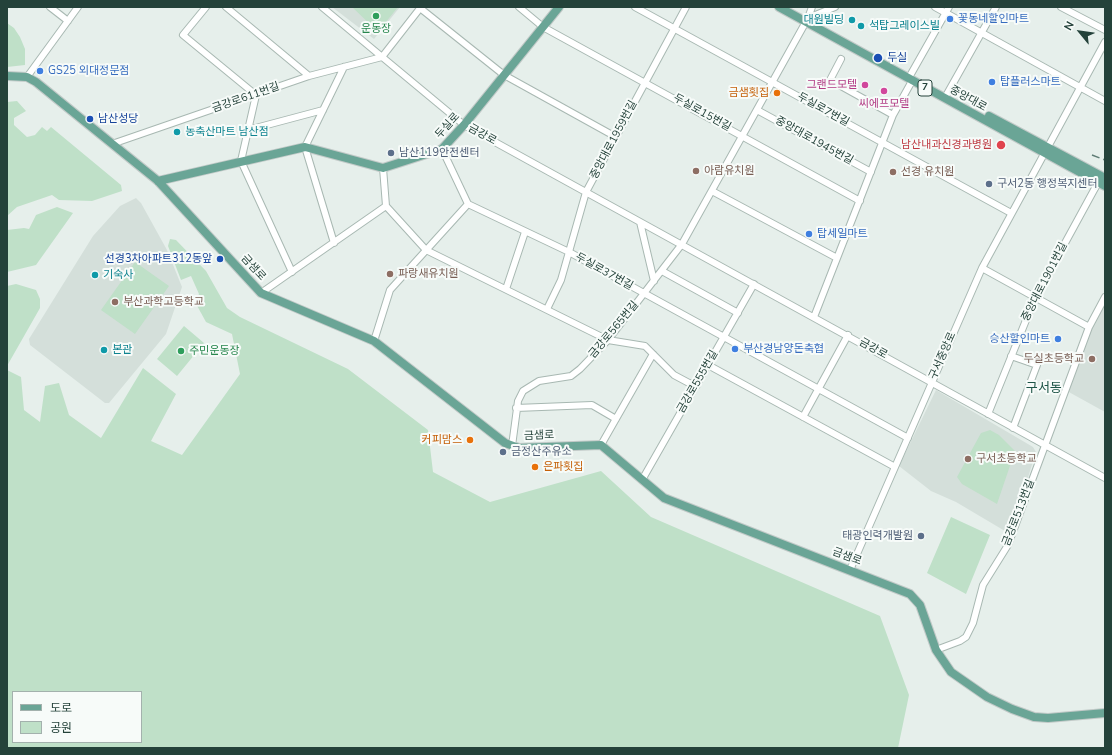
<!DOCTYPE html>
<html>
<head>
<meta charset="utf-8">
<style>
  body { margin:0 }
  #map { position:relative; width:1112px; height:755px; overflow:hidden; background:#e6efeb; font-family:"Nunito Sans","Noto Sans KR",sans-serif }
  canvas { display:block }
  .frame { position:absolute; inset:0; border:8px solid #24423a; pointer-events:none }
  .legend { position:absolute; left:12px; top:691px; width:130px; height:52px; box-sizing:border-box; background:#f7fbf9; border:1px solid #a3b1ad; margin:0; padding:5px 7px; list-style:none; font-size:12px; color:#24423a }
  .legend li { display:flex; align-items:center; gap:8px; height:20px }
  .legend b { width:20px; border:1px solid #a3b1ad }
  .north { position:absolute; left:1060px; top:12px; width:40px; height:40px; -webkit-text-stroke:3px #f7fbf9; paint-order:stroke; rotate:299deg; font-size:11px; font-weight:700; line-height:16px; text-align:center; color:#24423a }
  .north::after { content:''; display:block; margin:auto; width:14px; height:18px; background:#24423a; clip-path:polygon(50% 0,100% 100%,50% 72%,0 100%) }
</style>
</head>
<body>
<div id="map">
<canvas width="1112" height="755"></canvas>
<div class="frame"></div>
<ul class="legend">
<li><b style="height:5px;background:#6aa596"></b>도로</li>
<li><b style="height:11px;background:#bfe0c8"></b>공원</li>
</ul>
<div class="north">N</div>
</div>
<script>
const ctx = document.querySelector('canvas').getContext('2d');
ctx.lineJoin = 'round';
function fillPath(path, color) { ctx.fillStyle = color; ctx.fill(path, 'evenodd'); }
const toPath = rows => new Path2D(rows.map(r => 'M' + r).join(''));
function stroke(path, color, width, dash) { ctx.strokeStyle = color; ctx.lineWidth = width; ctx.lineCap = dash ? 'butt' : 'round'; ctx.setLineDash(dash || []); ctx.stroke(path); }
function write(font, color, halo, rows, align = 'center') {
  ctx.font = font + ' "Nunito Sans","Noto Sans KR",sans-serif'; ctx.lineWidth = 4; ctx.setLineDash([]); ctx.textBaseline = 'middle'; ctx.strokeStyle = halo; ctx.fillStyle = color; for (const [text, x, y, turn = 0] of rows) {
    ctx.save(); ctx.translate(x, y); ctx.rotate((+turn || 0) * Math.PI / 180); ctx.textAlign = isNaN(turn) ? turn : align; if (halo) ctx.strokeText(text, 0, 0); ctx.fillText(text, 0, 0); ctx.restore();
  }
}
const built = toPath([
  [332,7,400,7,374,39],
  [136,198,141,203,167,250,182,287,166,334,109,403,105,403,30,345,29,339,93,236,120,206],
  [1105,304,1105,412,1067,391,1091,326],
  [936,390,1033,447,1036,452,1010,534,956,502,931,491,899,466]
]);
const green = toPath([
  [352,7,398,7,381,28,376,25,374,28],
  [7,23,14,28,20,37,25,49,25,65,7,67],
  [17,101,26,111,14,118,14,125,27,137,35,135,42,127,47,131,51,127,121,185,122,191,92,201,59,200,52,195,17,207,7,216,7,102],
  [57,207,73,213,36,265,7,272,7,230,24,228,29,229,36,215],
  [170,239,176,240,206,271,227,308,240,317,348,369,428,430,433,472,490,502,601,471,651,517,880,616,909,695,898,748,7,748,7,370,21,377,24,410,40,422,45,386,59,383,69,415,101,438,143,368,176,394,151,441,182,455,240,374,232,334,206,322,195,302,199,294,191,276,181,280,168,246],
  [13,692,141,692,141,742,13,742],
  [135,262,169,286,135,334,101,310],
  [16,284,36,290,40,299,40,308,7,366,7,286],
  [184,326,204,343,177,376,157,359],
  [990,430,999,435,1015,451,997,504,962,484,957,477,981,433],
  [951,517,990,535,966,594,927,573]
]);
const minor = toPath([
  [50,7,68,21],
  [206,7,183,35,256,95,241,161,292,272],
  [226,7,309,76],
  [322,7,464,125,1105,478],
  [519,7,543,27,860,201],
  [635,7,1011,213],
  [935,7,1105,101],
  [1061,7,1105,30],
  [420,8,504,75,616,137],
  [808,18,835,7],
  [841,59,830,80,893,115],
  [911,74,949,7],
  [27,77,78,7],
  [947,94,996,7],
  [757,110,871,172],
  [248,130,323,110],
  [112,144,309,76,382,57,421,7],
  [442,149,468,204,569,252,908,438],
  [383,168,386,206,426,250,608,340,645,346,674,375,689,383,697,385],
  [712,191,837,258],
  [640,222,654,281],
  [334,243,305,147,344,67],
  [982,268,1089,327],
  [662,271,738,313],
  [506,289,525,232],
  [261,293,386,206],
  [547,309,561,280,586,192,686,7],
  [814,317,893,115,912,81],
  [374,341,390,290,468,204],
  [1011,356,1037,365,1013,428],
  [708,365,895,467],
  [516,408,592,405,616,419],
  [988,414,1035,298,1100,179],
  [803,417,848,335],
  [601,445,653,354],
  [512,446,518,401,523,391,539,381,571,376,580,369,608,340,682,244,808,18,812,7],
  [642,480,754,284],
  [850,570,982,268,1105,42],
  [936,650,960,641,966,637,973,623,983,585,1008,545,1089,327,1105,297]
]);
const major = toPath([
  [779,7,1105,186],
  [7,76,27,77,36,82,158,181,261,293,374,341,505,443,519,448,601,445,664,498,910,594,920,605,936,650,951,672,987,697,1012,709,1034,717,1048,718,1105,713],
  [989,116,1105,178],
  [158,181,305,147,383,168,442,149,464,125,559,7]
]);
const rail = toPath([
  [1092,155,1105,160]
]);
const markers = [
  [376,16,4,"#2e9e5b"],
  [950,19,4,"#3f7fe0"],
  [852,20,4,"#0f9aa8"],
  [861,26,4,"#0f9aa8"],
  [878,58,5,"#1a4fb4"],
  [40,71,4,"#3f7fe0"],
  [992,82,4,"#3f7fe0"],
  [865,85,4,"#d1479c"],
  [884,91,4,"#d1479c"],
  [777,93,4,"#e8710a"],
  [90,119,4,"#1a4fb4"],
  [177,132,4,"#0f9aa8"],
  [1001,145,5,"#e0444e"],
  [391,153,4,"#5c6f8a"],
  [696,171,4,"#8d6e63"],
  [893,172,4,"#8d6e63"],
  [989,184,4,"#5c6f8a"],
  [809,234,4,"#3f7fe0"],
  [220,259,4,"#1a4fb4"],
  [390,274,4,"#8d6e63"],
  [95,275,4,"#0f9aa8"],
  [115,302,4,"#8d6e63"],
  [1058,339,4,"#3f7fe0"],
  [735,349,4,"#3f7fe0"],
  [104,350,4,"#0f9aa8"],
  [181,351,4,"#2e9e5b"],
  [1092,359,4,"#8d6e63"],
  [470,440,4,"#e8710a"],
  [503,452,4,"#5c6f8a"],
  [968,459,4,"#8d6e63"],
  [535,467,4,"#e8710a"],
  [921,536,4,"#5c6f8a"]
];
const shields = [
  [925,88,14]
];
const shieldNames = [
  ["7",925,88]
];
const shopNames = [
  ["꽃동네할인마트",958,19],
  ["GS25 외대정문점",48,71],
  ["탑플러스마트",1000,82],
  ["탑세일마트",817,234],
  ["승산할인마트",1050,339,"right"],
  ["부산경남양돈축협",743,349]
];
const cultureNames = [
  ["대원빌딩",844,20,"right"],
  ["석탑그레이스빌",869,26],
  ["농축산마트 남산점",185,132],
  ["기숙사",103,275],
  ["본관",112,350]
];
const leisureNames = [
  ["운동장",376,29],
  ["주민운동장",189,351,"left"]
];
const transitNames = [
  ["두실",887,58],
  ["남산성당",98,119],
  ["선경3차아파트312동앞",212,259,"right"]
];
const hotelNames = [
  ["그랜드모텔",857,85],
  ["씨에프모텔",884,104,"center"]
];
const foodNames = [
  ["금샘횟집",769,93],
  ["커피맘스",462,440],
  ["은파횟집",543,467,"left"]
];
const streetNames = [
  ["금강로611번길",246,98,-19],
  ["중앙대로",968,99,29],
  ["두실로7번길",823,110,29],
  ["두실로15번길",702,113,29],
  ["두실로",448,126,-48],
  ["금강로",482,135,29],
  ["중앙대로1959번길",614,140,-62],
  ["중앙대로1945번길",814,141,29],
  ["금샘로",253,268,48],
  ["두실로37번길",604,272,29],
  ["중앙대로1901번길",1045,282,-63],
  ["금강로565번길",614,330,-50],
  ["금강로",873,349,29],
  ["구서중앙로",943,356,-66],
  ["금강로555번길",698,382,-60],
  ["금샘로",539,436,-2],
  ["금강로513번길",1019,513,-69],
  ["금샘로",847,557,20]
];
const healthNames = [
  ["남산내과신경과병원",992,145]
];
const serviceNames = [
  ["남산119안전센터",399,153],
  ["구서2동 행정복지센터",997,184],
  ["금정산주유소",511,452],
  ["태광인력개발원",913,536,"right"]
];
const educationNames = [
  ["아람유치원",704,171],
  ["선경 유치원",901,172],
  ["파랑새유치원",398,274],
  ["부산과학고등학교",123,302],
  ["두실초등학교",1084,359,"right"],
  ["구서초등학교",976,459]
];
const quarterNames = [
  ["구서동",1044,389]
];
fillPath(built, '#d4dfda');
fillPath(green, '#bfe0c8');
stroke(minor, '#a8b8b2', 8);
stroke(major, '#c2cac8', 10);
stroke(minor, '#fff', 6);
stroke(major, '#6aa596', 8);
stroke(rail, '#5f7d75', 1.5, [8, 4]);
for (const [x, y, r, color] of markers) { const dot = new Path2D(); dot.arc(x, y, r, 0, 2 * Math.PI); ctx.fillStyle = color; ctx.fill(dot); stroke(dot, '#f7fbf9', 1.5); }
for (const [x, y, w] of shields) { const box = new Path2D(); box.roundRect(x - w / 2, y - 8, w, 16, 3); ctx.fillStyle = '#f7fbf9'; ctx.fill(box); stroke(box, '#24423a', 1); }
write('bold 10px', '#24423a', null, shieldNames);
write('11px', '#366cbe', '#f7fbf9', shopNames, 'left');
write('11px', '#0d838f', '#f7fbf9', cultureNames, 'left');
write('11px', '#27864d', '#f7fbf9', leisureNames);
write('11px', '#164399', '#f7fbf9', transitNames, 'left');
write('11px', '#b23c85', '#f7fbf9', hotelNames, 'right');
write('11px', '#c56008', '#f7fbf9', foodNames, 'right');
write('11px', '#24423a', '#f7fbf9', streetNames);
write('11px', '#be3a42', '#f7fbf9', healthNames, 'right');
write('11px', '#4e5e75', '#f7fbf9', serviceNames, 'left');
write('11px', '#785e54', '#f7fbf9', educationNames, 'left');
write('13px', '#1f5548', '#f7fbf9', quarterNames);
</script>
</body>
</html>
